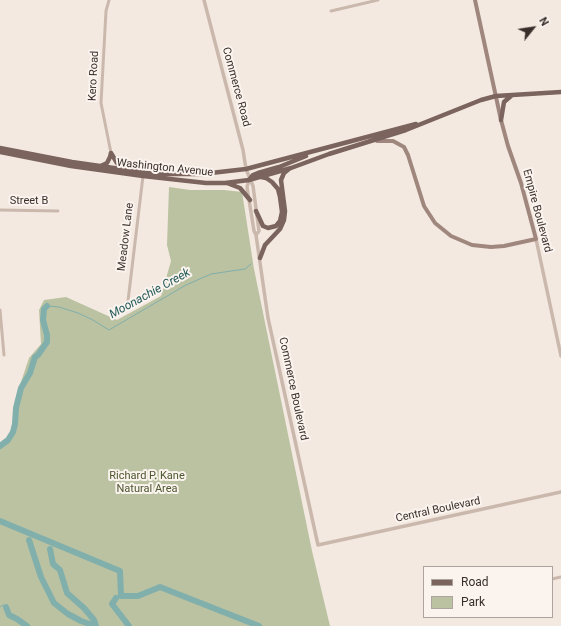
<!DOCTYPE html>
<html>
<head>
<meta charset="utf-8">
<style>
  body { margin:0 }
  #map { position:relative; width:561px; height:626px; overflow:hidden; background:#f3e9e1; font-family:Roboto,sans-serif }
  canvas { display:block }
  .legend { position:absolute; left:423px; top:566px; width:130px; height:52px; box-sizing:border-box; background:#faf3ee; border:1px solid #ada4a0; margin:0; padding:5px 7px; list-style:none; font-size:12px; color:#3a2e2b }
  .legend li { display:flex; align-items:center; gap:8px; height:20px }
  .legend b { width:20px; border:1px solid #ada4a0 }
  .north { position:absolute; left:513px; top:8px; width:40px; height:40px; -webkit-text-stroke:3px #faf3ee; paint-order:stroke; rotate:60deg; font-size:11px; font-weight:700; line-height:16px; text-align:center; color:#3a2e2b }
  .north::after { content:''; display:block; margin:auto; width:14px; height:18px; background:#3a2e2b; clip-path:polygon(50% 0,100% 100%,50% 72%,0 100%) }
</style>
</head>
<body>
<div id="map">
<canvas width="561" height="626"></canvas>
<ul class="legend">
<li><b style="height:5px;background:#7b645d"></b>Road</li>
<li><b style="height:11px;background:#bac2a1"></b>Park</li>
</ul>
<div class="north">N</div>
</div>
<script>
const ctx = document.querySelector('canvas').getContext('2d');
ctx.lineJoin = 'round';
function fillPath(path, color) { ctx.fillStyle = color; ctx.fill(path, 'evenodd'); }
const toPath = rows => new Path2D(rows.map(r => 'M' + r).join(''));
function stroke(path, color, width, dash) { ctx.strokeStyle = color; ctx.lineWidth = width; ctx.lineCap = dash ? 'butt' : 'round'; ctx.setLineDash(dash || []); ctx.stroke(path); }
function write(font, color, halo, rows, align = 'center') {
  ctx.font = font + ' Roboto,sans-serif'; ctx.lineWidth = 4; ctx.setLineDash([]); ctx.textBaseline = 'middle'; ctx.strokeStyle = halo; ctx.fillStyle = color; for (const [text, x, y, turn = 0] of rows) {
    ctx.save(); ctx.translate(x, y); ctx.rotate((+turn || 0) * Math.PI / 180); ctx.textAlign = isNaN(turn) ? turn : align; if (halo) ctx.strokeText(text, 0, 0); ctx.fillText(text, 0, 0); ctx.restore();
  }
}
const green = toPath([
  [169,187,190,190,224,190,242,192,254,269,312,551,330,626,0,626,0,446,8,440,13,432,15,424,17,394,29,358,41,344,39,310,44,300,66,297,117,320,161,296,171,261,167,245]
]);
const stream = toPath([
  [47,306,59,307,78,313,93,320,109,330,186,285,211,274,245,269,251,264],
  [0,607,3,605]
]);
const river = toPath([
  [0,446,8,440,13,432,15,424,16,408,21,388,30,373,35,357,38,355,47,342,47,335,43,320,44,309,47,306],
  [0,521,120,571,121,596,138,596,160,587,259,626],
  [29,540,41,577,54,603,68,614,81,621,96,626],
  [50,549,53,564,60,570,67,593,84,608,94,620,96,626],
  [116,598,112,604,129,626],
  [6,607,9,615,17,619,27,626]
]);
const minor = toPath([
  [109,0,106,11,101,103,111,153],
  [331,11,378,0],
  [0,210,58,211],
  [128,301,143,176],
  [0,310,4,355],
  [552,579,561,577]
]);
const tertiary = toPath([
  [204,0,243,150,246,169,253,186,259,231,256,235],
  [249,180,247,187,254,231,256,235,268,318,318,545,561,492],
  [536,239,561,356]
]);
const secondary = toPath([
  [377,141,393,141,404,147,408,155,424,206,435,223,451,236,472,245,491,247,504,246,536,239,521,183,508,146,501,120,475,0]
]);
const primary = toPath([
  [501,120,504,102,511,96],
  [0,148,72,162,135,171,158,174,202,174,246,169,416,124],
  [0,152,71,166,143,176,206,183,225,183,249,180,291,168,329,154,406,130,481,100,496,96,561,92],
  [111,153,117,163,123,168],
  [101,166,107,163,110,157,111,153],
  [249,180,253,175,258,173,279,167,306,156],
  [227,183,240,188,250,200],
  [256,211,263,226,268,228,276,226,280,221,282,212,280,197,278,189,272,182,266,178,261,177],
  [260,258,265,245,280,229,284,220,285,211,281,180,284,173,289,169]
]);
const streetNames = [
  ["Kero Road",94,76,-87],
  ["Commerce Road",236,87,75],
  ["Washington Avenue",165,168,6],
  ["Street B",29,201],
  ["Empire Boulevard",537,211,75],
  ["Meadow Lane",126,237,-83],
  ["Commerce Boulevard",293,389,78],
  ["Central Boulevard",438,510,-12]
];
const parkNames = [
  ["Richard P. Kane",147,476],
  ["Natural Area",147,489]
];
const waterNames = [
  ["Moonachie Creek",150,294,-29]
];
fillPath(green, '#bac2a1');
stroke(stream, '#81afac', 1);
stroke(river, '#81afac', 6);
stroke(minor, '#cbb8ad', 3);
stroke(tertiary, '#cbb8ad', 3.5);
stroke(secondary, '#9f877e', 4);
stroke(primary, '#7b645d', 4.5);
write('11px', '#3a2e2b', '#faf3ee', streetNames);
write('11px', '#4d5730', '#faf3ee', parkNames);
write('italic 12px', '#225a58', '#faf3ee', waterNames);
</script>
</body>
</html>
